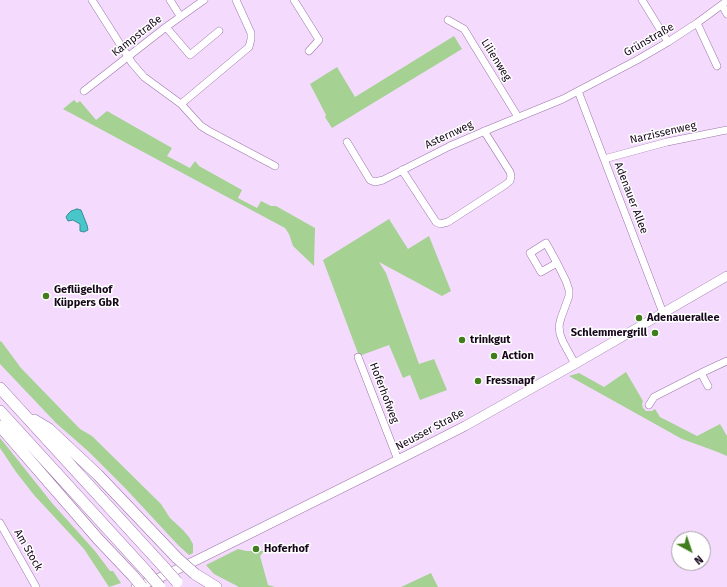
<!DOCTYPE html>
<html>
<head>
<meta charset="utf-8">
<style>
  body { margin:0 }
  #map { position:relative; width:727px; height:587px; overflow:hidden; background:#f4dbfd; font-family:"Fira Sans",sans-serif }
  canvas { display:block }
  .north { position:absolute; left:671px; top:531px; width:40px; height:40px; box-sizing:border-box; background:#fff; border:1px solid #a29ca4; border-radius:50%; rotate:140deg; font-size:11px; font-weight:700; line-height:16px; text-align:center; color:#16071b }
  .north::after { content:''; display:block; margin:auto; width:14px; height:18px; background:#407e1d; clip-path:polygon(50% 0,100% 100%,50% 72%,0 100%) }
</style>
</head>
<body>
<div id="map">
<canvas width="727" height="587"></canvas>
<div class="north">N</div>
</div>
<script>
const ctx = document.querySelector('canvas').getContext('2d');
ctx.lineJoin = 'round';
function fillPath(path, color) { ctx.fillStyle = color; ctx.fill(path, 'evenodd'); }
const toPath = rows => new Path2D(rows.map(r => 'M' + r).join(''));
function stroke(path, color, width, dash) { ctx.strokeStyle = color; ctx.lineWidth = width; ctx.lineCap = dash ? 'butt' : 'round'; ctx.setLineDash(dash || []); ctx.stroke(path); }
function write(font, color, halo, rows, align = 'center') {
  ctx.font = font + ' "Fira Sans",sans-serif'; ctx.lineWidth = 3; ctx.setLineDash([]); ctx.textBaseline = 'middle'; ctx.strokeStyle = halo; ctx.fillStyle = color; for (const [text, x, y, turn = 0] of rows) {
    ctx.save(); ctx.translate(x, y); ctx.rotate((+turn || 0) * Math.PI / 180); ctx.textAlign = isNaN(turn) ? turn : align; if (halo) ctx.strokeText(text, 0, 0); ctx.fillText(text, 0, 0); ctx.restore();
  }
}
const green = toPath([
  [454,36,462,49,332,128,325,117,326,115,310,84,337,67,355,97],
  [74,100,77,103,80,101,96,120,107,111,172,148,167,156,190,168,195,161,199,166,242,190,238,198,257,208,261,201,271,206,276,206,315,228,314,266,293,246,289,234,285,228,63,109],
  [389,219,408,249,429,236,451,291,442,296,379,262,386,273,419,364,434,359,447,390,420,400,410,375,403,378,389,345,359,356,323,260],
  [1,341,21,368,80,429,92,436,161,504,170,518,183,530,189,537,193,544,193,553,189,555,178,545,126,489,89,452,56,423,0,364,0,342],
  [626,372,643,401,642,404,643,408,646,411,652,411,655,409,660,417,697,436,720,424,727,436,727,456,715,451,682,439,569,376,579,373,604,387],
  [0,438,9,449,52,503,95,551,110,571,113,571,121,583,109,587,84,549,34,495,16,472,0,448],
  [238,549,246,551,264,551,260,556,268,585,275,587,239,587,214,574,206,565],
  [431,573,438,587,401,587]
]);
const water = toPath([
  [77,209,81,210,87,225,88,230,84,232,80,231,80,224,73,220,68,221,66,217,68,214,71,211,77,209]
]);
const minor = toPath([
  [92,0,132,63,144,77,181,104,201,126,209,131,275,166],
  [170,0,180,16],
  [294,0,319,40,309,51],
  [642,0,668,42],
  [722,5,727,14],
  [448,20,464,29,518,117],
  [697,23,717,66],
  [166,27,190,55,219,31],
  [84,91,166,27,204,0],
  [578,91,663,313],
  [181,104,249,47,251,39,251,33,236,0],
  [347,142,370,180,375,182,383,180,450,146,492,128,563,99,578,91,637,60,668,42,697,23,727,1],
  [604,159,667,142,727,130],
  [402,170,436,222,440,224,448,222,505,185,510,181,511,176,510,172,484,131],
  [557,263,541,272,530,253,546,243,557,263,566,281,569,290,569,296,561,318,559,326,560,334,563,342,575,364],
  [358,357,398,460],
  [708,386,701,373,727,361],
  [649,405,654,397,701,373],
  [0,523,36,587]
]);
const major = toPath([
  [136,587,157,579,197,560,398,460,465,426,575,364,727,276]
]);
const highway = toPath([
  [0,388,162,565],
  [0,411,147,572],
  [34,420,49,429,98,475,177,558],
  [0,426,98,539,134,577],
  [195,574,216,587]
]);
const highwayBridge = toPath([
  [177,558,195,574],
  [162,565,177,582],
  [147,572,160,587],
  [134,577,142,587]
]);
const markers = [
  [46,296,4,"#407e1d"],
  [639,318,4,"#407e1d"],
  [655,333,4,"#407e1d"],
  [462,340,4,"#407e1d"],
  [494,356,4,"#407e1d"],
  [478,381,4,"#407e1d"],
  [256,549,4,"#407e1d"]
];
const streetNames = [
  ["Kampstraße",137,36,-38],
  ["Grünstraße",649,40,-30],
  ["Lilienweg",496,60,58],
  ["Narzissenweg",663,133,-13],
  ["Asternweg",449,135,-25],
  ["Adenauer Allee",631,198,69],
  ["Hoferhofweg",384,393,69],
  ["Neusser Straße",430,430,-28],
  ["Am Stock",28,550,60]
];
const poiNames = [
  ["Geflügelhof",54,290],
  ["Küppers GbR",54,303],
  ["Adenauerallee",647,318],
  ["Schlemmergrill",647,333,"right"],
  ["trinkgut",470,340],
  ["Action",502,356],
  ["Fressnapf",486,381],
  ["Hoferhof",264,549]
];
fillPath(green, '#a5d193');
fillPath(water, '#49c6c9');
stroke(water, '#3a8d95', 1);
stroke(minor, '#9c75aa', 8);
stroke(major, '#9c75aa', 10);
stroke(highway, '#9c75aa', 12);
stroke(minor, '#fff', 7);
stroke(major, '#fff', 9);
stroke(highway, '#fff', 11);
stroke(highwayBridge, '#9c75aa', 12, []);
stroke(highwayBridge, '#fff', 11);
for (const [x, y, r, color] of markers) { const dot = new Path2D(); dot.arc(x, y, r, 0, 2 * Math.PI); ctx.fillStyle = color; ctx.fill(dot); stroke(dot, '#fff', 1.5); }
write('11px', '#16071b', '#fff', streetNames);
write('bold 11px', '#16071b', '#fff', poiNames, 'left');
</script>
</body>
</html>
